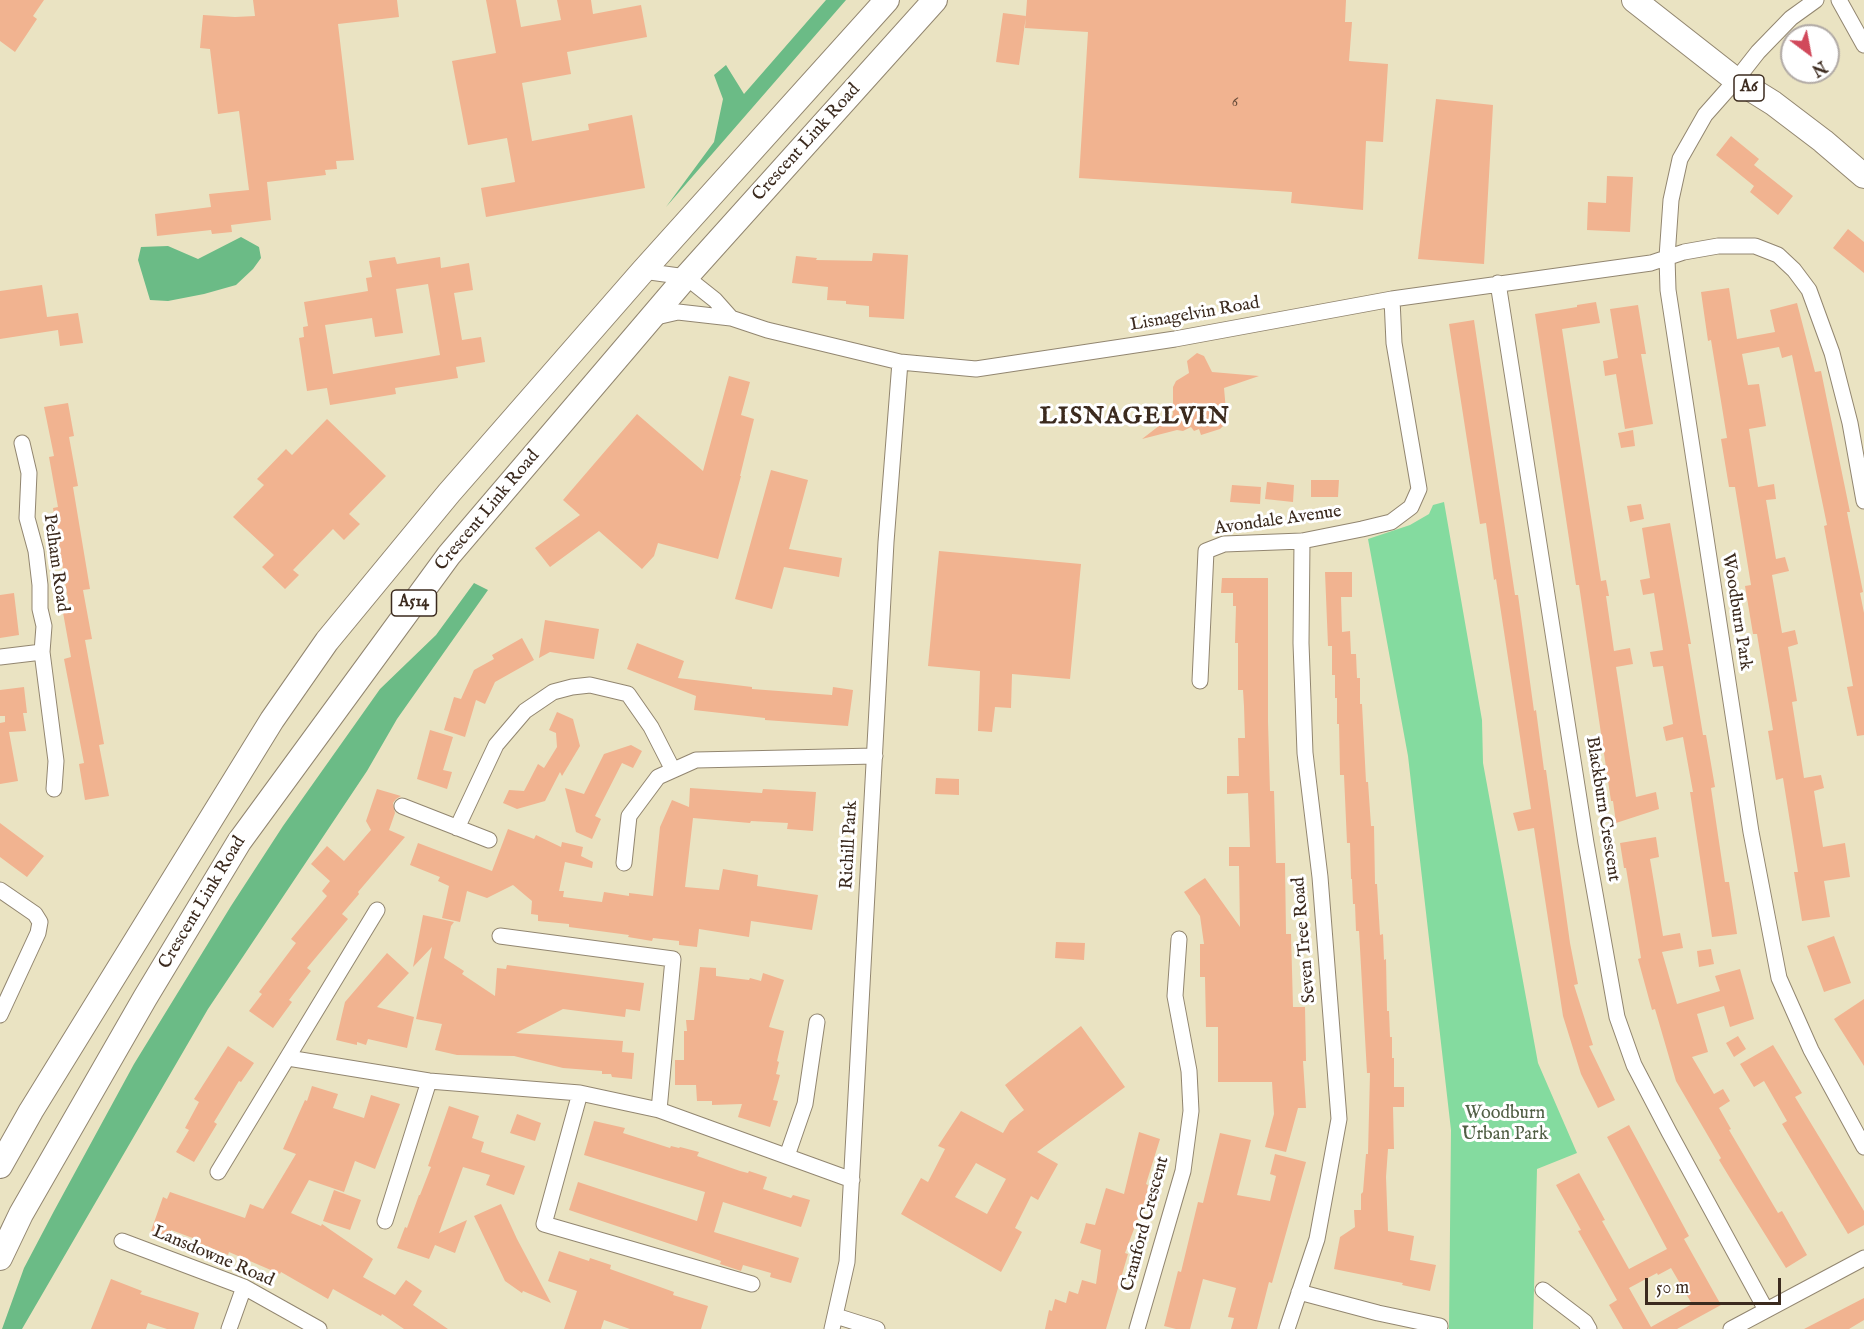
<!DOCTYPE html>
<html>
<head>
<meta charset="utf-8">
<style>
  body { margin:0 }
  #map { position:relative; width:1864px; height:1329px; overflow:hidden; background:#eae3c2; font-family:"IM FELL English",serif }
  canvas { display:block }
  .north { position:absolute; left:1780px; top:24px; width:60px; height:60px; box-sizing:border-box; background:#fff; border:2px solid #b1aaa5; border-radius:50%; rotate:148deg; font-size:16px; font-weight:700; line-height:24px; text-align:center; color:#3b2a1e }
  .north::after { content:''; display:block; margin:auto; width:21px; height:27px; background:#d1495b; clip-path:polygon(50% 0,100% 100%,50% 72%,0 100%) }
  .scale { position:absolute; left:1645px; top:1278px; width:136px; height:27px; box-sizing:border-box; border:3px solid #3b2a1e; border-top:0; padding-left:8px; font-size:18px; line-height:21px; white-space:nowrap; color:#3b2a1e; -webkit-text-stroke:4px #fff; paint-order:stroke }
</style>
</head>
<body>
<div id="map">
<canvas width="1864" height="1329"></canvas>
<div class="north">N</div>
<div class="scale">50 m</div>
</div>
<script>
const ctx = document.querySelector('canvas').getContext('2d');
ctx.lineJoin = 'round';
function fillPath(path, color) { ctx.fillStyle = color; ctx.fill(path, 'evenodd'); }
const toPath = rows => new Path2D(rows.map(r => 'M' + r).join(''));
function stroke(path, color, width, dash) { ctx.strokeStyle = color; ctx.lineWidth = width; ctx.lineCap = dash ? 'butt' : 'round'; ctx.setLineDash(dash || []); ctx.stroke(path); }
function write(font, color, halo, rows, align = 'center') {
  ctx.font = font + ' "IM FELL English",serif'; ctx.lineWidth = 6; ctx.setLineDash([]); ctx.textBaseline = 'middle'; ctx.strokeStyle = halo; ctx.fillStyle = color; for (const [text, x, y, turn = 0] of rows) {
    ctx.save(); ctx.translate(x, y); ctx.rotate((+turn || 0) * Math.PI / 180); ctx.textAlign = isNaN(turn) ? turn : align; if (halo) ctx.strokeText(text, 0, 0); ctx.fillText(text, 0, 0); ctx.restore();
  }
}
const green = toPath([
  [1444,502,1482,720,1483,763,1538,1063,1577,1153,1537,1169,1533,1329,1449,1329,1451,1130,1408,756,1368,539,1410,525,1429,514,1433,505]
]);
const forest = toPath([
  [826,0,846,0,666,207,714,142,723,99,714,75,726,65,744,94],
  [241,237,259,247,261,258,253,269,236,285,204,294,168,301,150,300,138,260,141,247,168,246,198,259],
  [474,583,488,590,397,719,367,771,208,1009,22,1329,2,1329,24,1268,54,1211,134,1064,231,906,283,826,380,689,436,635]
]);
const building = toPath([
  [0,0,44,0,33,16,37,19,15,52,0,41],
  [253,0,397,0,399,17,338,24,354,160,336,161,337,169,325,170,326,175,267,182,271,220,231,225,232,232,212,234,211,230,157,236,155,214,211,207,209,194,249,190,239,111,218,114,210,49,200,48,203,15,235,17,255,16],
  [486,0,516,0,521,27,561,20,557,0,591,0,593,14,641,5,647,37,567,52,571,74,522,83,532,141,589,130,588,124,632,115,645,188,486,217,481,188,515,182,507,138,468,145,452,61,496,53],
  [1027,0,1346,0,1345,22,1352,22,1349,61,1388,64,1383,142,1366,141,1363,210,1291,203,1292,192,1079,178,1088,32,1025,28],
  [1003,13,1026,16,1019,65,996,62],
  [1436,99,1493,105,1484,264,1418,259],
  [1731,136,1759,159,1754,165,1793,196,1778,215,1750,192,1754,186,1716,155],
  [1607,176,1633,177,1630,232,1587,230,1588,202,1606,203],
  [1848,229,1864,242,1864,273,1833,248],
  [873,253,908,255,904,319,869,317,869,306,846,304,846,301,827,300,828,287,792,283,796,256,817,258,816,260,872,261],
  [395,257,397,264,440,257,441,268,469,263,473,290,454,293,462,340,481,337,485,362,456,367,458,378,395,388,396,394,330,405,327,388,307,391,299,338,304,337,303,327,308,326,304,302,368,291,366,278,372,277,369,261],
  [428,284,440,355,333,374,325,325,372,318,375,337,403,333,396,289],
  [42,285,47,317,78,313,83,343,60,346,58,330,0,339,0,291],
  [1729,288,1737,339,1775,332,1770,310,1797,303,1815,372,1821,371,1850,512,1847,512,1863,592,1860,593,1864,613,1864,735,1857,736,1847,687,1853,686,1824,526,1827,525,1792,355,1782,358,1779,347,1742,354,1748,385,1759,384,1766,426,1749,429,1758,487,1774,484,1776,499,1766,500,1776,559,1785,557,1789,571,1772,575,1782,633,1795,630,1798,644,1788,647,1797,701,1792,702,1804,778,1821,775,1824,788,1814,791,1823,847,1845,843,1850,877,1824,881,1830,917,1802,921,1794,872,1798,872,1783,778,1776,780,1768,731,1773,730,1757,634,1753,634,1745,586,1751,585,1735,487,1729,487,1721,439,1727,438,1711,340,1708,341,1701,292],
  [1596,302,1600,323,1562,329,1601,581,1606,580,1609,596,1606,596,1614,651,1630,648,1633,664,1616,667,1636,797,1656,792,1659,809,1616,823,1613,801,1611,801,1579,585,1576,585,1535,314,1577,307,1577,305],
  [1638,305,1646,354,1641,354,1653,424,1625,429,1616,374,1605,376,1603,361,1618,358,1610,309],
  [1474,320,1515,595,1518,595,1534,711,1536,710,1544,770,1546,770,1570,943,1578,984,1574,985,1593,1045,1589,1046,1615,1100,1598,1108,1581,1074,1563,1016,1534,828,1518,831,1513,813,1531,809,1496,579,1494,580,1486,523,1480,524,1449,324],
  [1197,353,1204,356,1212,372,1259,376,1224,388,1227,422,1220,429,1201,435,1199,429,1194,431,1191,427,1183,431,1177,430,1142,439,1173,415,1173,387,1176,381,1189,373,1187,361],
  [729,376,750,382,741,415,754,419,740,476,741,476,718,559,658,543,654,556,642,569,599,531,550,567,535,548,580,515,563,500,637,414,703,471],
  [68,403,74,436,69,437,78,486,73,487,90,589,83,590,92,639,85,640,104,744,99,745,109,796,85,800,79,764,84,763,64,659,71,657,62,607,69,606,53,508,58,507,49,457,54,456,44,407],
  [327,419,386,476,349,514,360,524,344,540,333,529,293,570,299,575,285,589,262,567,274,555,233,517,264,485,257,479,286,449,292,455],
  [1633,430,1635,446,1621,448,1618,433],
  [771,470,808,480,789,549,842,558,839,577,784,567,772,609,735,599],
  [1311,480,1339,480,1338,497,1311,497],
  [1267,482,1294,485,1293,502,1265,499],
  [1232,485,1261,487,1260,504,1230,502],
  [1641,504,1644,519,1630,522,1627,506],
  [1670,523,1691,644,1688,644,1703,735,1706,735,1715,787,1711,788,1725,882,1729,882,1737,934,1712,937,1690,792,1693,792,1683,737,1666,741,1663,727,1673,724,1663,666,1653,667,1650,652,1663,650,1654,593,1643,595,1640,580,1650,578,1642,528],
  [939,551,1081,564,1070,679,1012,674,1011,708,995,707,992,732,978,731,980,671,928,666],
  [1325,572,1352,572,1352,597,1341,597,1342,632,1350,631,1351,654,1356,654,1357,678,1360,678,1360,704,1362,704,1366,782,1368,782,1371,826,1374,826,1375,884,1377,884,1380,935,1383,934,1384,960,1386,959,1387,1011,1389,1011,1390,1037,1392,1037,1392,1058,1394,1058,1394,1087,1404,1087,1404,1107,1393,1107,1394,1149,1388,1149,1386,1177,1388,1231,1414,1236,1410,1260,1436,1265,1430,1291,1402,1285,1403,1283,1334,1269,1340,1237,1355,1227,1354,1210,1361,1210,1361,1194,1363,1192,1366,1154,1368,1154,1370,1073,1367,1073,1359,931,1356,931,1355,904,1353,904,1352,879,1351,879,1350,843,1347,843,1344,775,1340,775,1339,724,1337,724,1337,698,1335,698,1335,675,1332,675,1332,646,1328,646],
  [1222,578,1268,578,1268,722,1270,791,1274,791,1276,863,1285,863,1286,934,1291,934,1293,1007,1305,1007,1306,1061,1303,1061,1306,1108,1298,1108,1286,1152,1265,1147,1274,1114,1272,1082,1218,1082,1218,1027,1206,1027,1205,977,1200,977,1200,944,1204,944,1200,916,1184,892,1205,878,1240,927,1239,866,1229,866,1229,847,1250,847,1248,793,1227,794,1227,776,1239,776,1238,738,1245,738,1244,706,1243,690,1238,690,1238,643,1235,643,1236,606,1233,606,1233,593,1221,593],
  [14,593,19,635,0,638,0,595],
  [545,620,599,629,594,659,550,652,539,658],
  [522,638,534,660,495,682,485,704,476,700,465,737,444,730,454,697,461,699,474,670,494,659,492,655],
  [637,643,684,661,678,678,752,687,752,689,832,695,833,687,853,690,848,726,765,720,765,718,694,710,696,696,627,669],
  [24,687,27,713,23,713,26,731,9,732,18,781,0,784,0,723,5,722,5,716,0,716,0,690],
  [557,712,573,719,580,746,562,776,560,772,545,801,517,809,503,803,509,790,524,791,538,764,544,768,557,747,556,733,549,730],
  [430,730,453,737,443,770,452,772,447,789,417,779],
  [631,745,642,751,633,768,622,763,595,816,601,819,592,839,576,832,565,788,584,794,604,754],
  [936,778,959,779,959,795,935,794],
  [690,788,762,793,763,789,816,792,813,831,787,829,788,823,751,821,750,823,693,818,685,887,719,890,723,869,758,875,757,886,818,895,812,930,751,921,749,937,699,929,697,947,679,945,679,941,653,938,652,941,628,937,629,935,569,927,569,924,538,921,538,915,531,914,532,901,513,885,487,898,467,891,460,922,442,918,449,886,438,881,440,877,410,865,418,843,492,871,508,829,534,839,536,835,561,847,562,842,583,847,581,856,593,862,592,868,565,862,559,891,564,891,563,897,602,902,604,892,629,896,629,893,653,896,660,827,672,800,689,807],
  [377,789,401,796,396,799,393,803,395,813,389,830,405,837,358,892,359,894,342,914,348,919,307,968,311,971,289,1000,292,1002,273,1028,249,1011,262,994,259,992,296,943,291,939,327,896,322,891,330,881,311,864,327,846,344,861,371,830,366,821],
  [0,823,44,856,27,877,0,857],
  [1656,837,1659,857,1650,859,1663,936,1680,933,1683,948,1662,952,1677,1004,1720,991,1715,976,1740,969,1754,1019,1730,1027,1724,1006,1697,1014,1708,1052,1692,1057,1714,1094,1723,1089,1730,1101,1719,1108,1731,1129,1729,1130,1778,1213,1782,1211,1807,1255,1786,1268,1733,1183,1719,1160,1721,1158,1676,1081,1655,1009,1652,1010,1638,959,1641,958,1626,868,1624,868,1620,843],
  [423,915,454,922,451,926,444,958,464,971,462,974,495,996,497,968,506,969,507,965,644,983,640,1011,626,1009,625,1017,563,1009,516,1033,623,1041,622,1052,634,1053,632,1079,612,1077,611,1074,602,1074,602,1071,563,1068,514,1056,457,1055,435,1050,442,1024,416,1019,432,947,413,967],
  [1834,936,1851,983,1824,992,1807,946],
  [1056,942,1085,943,1084,960,1055,958],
  [1711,949,1714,964,1699,967,1697,951],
  [387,953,409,973,377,1007,414,1017,407,1048,368,1039,366,1045,357,1042,357,1045,336,1040,345,1002],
  [700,967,716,968,716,976,749,980,750,978,761,981,763,973,784,980,769,1027,784,1031,777,1061,779,1062,776,1074,780,1075,773,1100,778,1101,770,1127,738,1117,742,1104,712,1105,712,1101,697,1101,696,1085,675,1085,675,1060,684,1060,684,1031,687,1031,686,1020,694,1020],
  [1864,999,1864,1066,1834,1019],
  [1081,1026,1125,1087,1037,1152,1058,1164,1038,1200,1031,1196,1015,1228,1022,1232,1001,1272,901,1214,921,1178,928,1182,945,1149,938,1146,961,1111,1003,1133,1010,1121,1024,1110,1005,1085],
  [976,1163,1006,1179,987,1214,955,1197],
  [1738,1036,1746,1049,1734,1057,1726,1043],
  [1773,1045,1802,1093,1795,1097,1864,1211,1864,1225,1848,1234,1782,1124,1787,1121,1764,1081,1754,1087,1740,1064],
  [228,1046,254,1063,241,1082,239,1081,214,1122,217,1124,194,1162,176,1152,189,1130,185,1128,199,1102,194,1099],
  [312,1086,338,1094,333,1108,364,1118,371,1095,400,1104,375,1169,355,1161,344,1192,309,1180,291,1213,321,1226,322,1224,373,1259,363,1277,395,1295,406,1280,422,1291,413,1305,448,1329,404,1329,382,1314,381,1316,333,1289,328,1299,281,1272,280,1274,229,1252,228,1255,197,1242,198,1240,171,1230,168,1237,151,1231,163,1197,167,1199,170,1192,245,1218,250,1204,263,1209,296,1154,283,1149,305,1100,307,1101],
  [449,1106,479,1116,472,1138,484,1142,481,1152,525,1166,514,1195,486,1185,490,1175,463,1167,439,1233,467,1220,455,1253,435,1245,429,1259,397,1248,405,1227,407,1228,419,1195,420,1195,431,1167,428,1166],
  [517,1114,541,1123,535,1141,510,1133],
  [594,1121,625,1128,623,1133,670,1148,671,1146,679,1148,680,1147,699,1152,697,1156,740,1171,748,1173,749,1171,767,1177,763,1189,791,1198,793,1195,810,1200,801,1227,723,1202,714,1232,799,1258,791,1283,770,1277,771,1273,743,1265,741,1271,720,1264,721,1261,569,1210,578,1182,697,1221,705,1192,584,1155],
  [1629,1125,1689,1236,1684,1239,1721,1305,1677,1329,1623,1329,1609,1305,1617,1300,1578,1231,1581,1230,1556,1185,1579,1173,1605,1220,1602,1221,1629,1269,1667,1249,1607,1137],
  [1671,1268,1692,1304,1651,1327,1629,1288,1657,1273,1658,1275],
  [1139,1132,1160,1139,1146,1184,1148,1185,1147,1194,1125,1253,1128,1254,1106,1329,1045,1329,1049,1310,1052,1311,1055,1299,1066,1303,1069,1291,1078,1294,1082,1280,1096,1284,1101,1250,1080,1243,1083,1234,1086,1223,1095,1225,1106,1188,1124,1194],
  [1220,1133,1251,1140,1237,1195,1270,1201,1276,1176,1270,1174,1275,1154,1306,1162,1272,1283,1269,1282,1257,1329,1231,1329,1234,1318,1228,1317,1236,1288,1203,1279,1190,1329,1176,1329,1164,1326,1178,1271,1181,1272,1198,1202,1203,1203],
  [334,1190,361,1200,350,1230,323,1221],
  [501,1204,517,1239,551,1303,523,1291,522,1293,505,1281,474,1216],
  [559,1251,589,1261,590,1258,611,1265,610,1269,674,1292,673,1295,708,1306,701,1329,630,1329,604,1320,601,1329,564,1329,577,1291,548,1281],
  [111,1279,142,1291,140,1294,199,1313,194,1329,167,1329,148,1323,146,1329,91,1329],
  [1864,1298,1864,1320,1849,1329,1804,1329]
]);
const minor = toPath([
  [1816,0,1791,18,1758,52,1736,80,1705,115,1680,159,1671,200,1667,257,1668,290,1751,832,1779,978,1811,1050,1864,1147],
  [1839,0,1864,45],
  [643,271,686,277,715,300,731,318],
  [1498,283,1586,843,1617,1017,1634,1065,1669,1132,1766,1310],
  [652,318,678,312,731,318,767,330,900,362,976,369,1175,339,1392,299,1651,263,1684,252,1718,246,1755,246,1778,255,1794,270,1809,290,1832,353,1850,423,1864,501],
  [22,443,29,473,27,518,36,551,40,585,40,609,44,626,42,652,56,761,54,789],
  [0,657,42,652],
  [1200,681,1206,551,1224,544,1302,541,1362,529,1391,522,1411,507,1419,489,1394,343,1392,299],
  [402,806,489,840],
  [457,828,496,745,525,711,553,692,572,687,590,685,628,694,651,727,673,770],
  [624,863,629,816,658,777,696,760,875,756],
  [0,890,35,914,40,922,38,933,0,1015],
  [500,936,673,959,659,1110],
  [288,1058,429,1081,580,1093,659,1110,852,1180],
  [580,1093,544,1224,752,1284],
  [787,1156,805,1104,817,1022],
  [218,1172,377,910],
  [385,1221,429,1081],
  [122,1241,244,1287,319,1329],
  [1543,1290,1585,1322,1589,1329],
  [1299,1292,1378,1313,1440,1326],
  [836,1316,877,1329],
  [229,1329,244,1287],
  [832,1329,847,1262,886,542,900,362],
  [1137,1329,1183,1171,1191,1111,1189,1071,1175,996,1179,939],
  [1287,1329,1317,1239,1339,1119,1320,877,1305,753,1301,643,1302,541],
  [1731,1329,1864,1258]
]);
const trunk = toPath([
  [1634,0,1736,80,1773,103,1823,141,1864,176],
  [0,1166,31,1111,272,720,327,641,449,493,643,271,887,0],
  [0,1258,21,1214,145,998,239,842,449,555,686,277,935,0]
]);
const numberNames = [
  ["6",1235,103]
];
const shields = [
  [1749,88,30],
  [414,603,45]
];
const shieldNames = [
  ["A6",1749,88],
  ["A514",414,603]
];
const streetNames = [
  ["Crescent Link Road",807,143,-48],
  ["Lisnagelvin Road",1195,315,-10],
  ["Crescent Link Road",488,511,-50],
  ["Avondale Avenue",1278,521,-8],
  ["Pelham Road",55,563,82],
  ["Woodburn Park",1736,612,81],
  ["Blackburn Crescent",1602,809,81],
  ["Richill Park",850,845,-87],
  ["Crescent Link Road",203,903,-59],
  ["Seven Tree Road",1305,940,-95],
  ["Cranford Crescent",1146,1224,-75],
  ["Lansdowne Road",213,1257,23]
];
const parkNames = [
  ["Woodburn",1505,1114],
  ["Urban Park",1505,1135]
];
const districtNames = [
  ["LISNAGELVIN",1135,418]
];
fillPath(green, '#84db9f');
fillPath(forest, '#6bbb86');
fillPath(building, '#f1b390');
stroke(minor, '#928670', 17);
stroke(trunk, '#928670', 26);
stroke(minor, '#fff', 15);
stroke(trunk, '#fff', 24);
write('15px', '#684c3a', null, numberNames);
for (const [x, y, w] of shields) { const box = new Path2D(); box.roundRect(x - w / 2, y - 13, w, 26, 4.5); ctx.fillStyle = '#fff'; ctx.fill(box); stroke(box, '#3b2a1e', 1.5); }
write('bold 16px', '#3b2a1e', null, shieldNames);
write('18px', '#3b2a1e', '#fff', streetNames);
write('18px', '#515f45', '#fff', parkNames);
ctx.letterSpacing = '1.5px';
write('bold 24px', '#3b2a1e', '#fff', districtNames);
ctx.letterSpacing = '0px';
</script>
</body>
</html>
